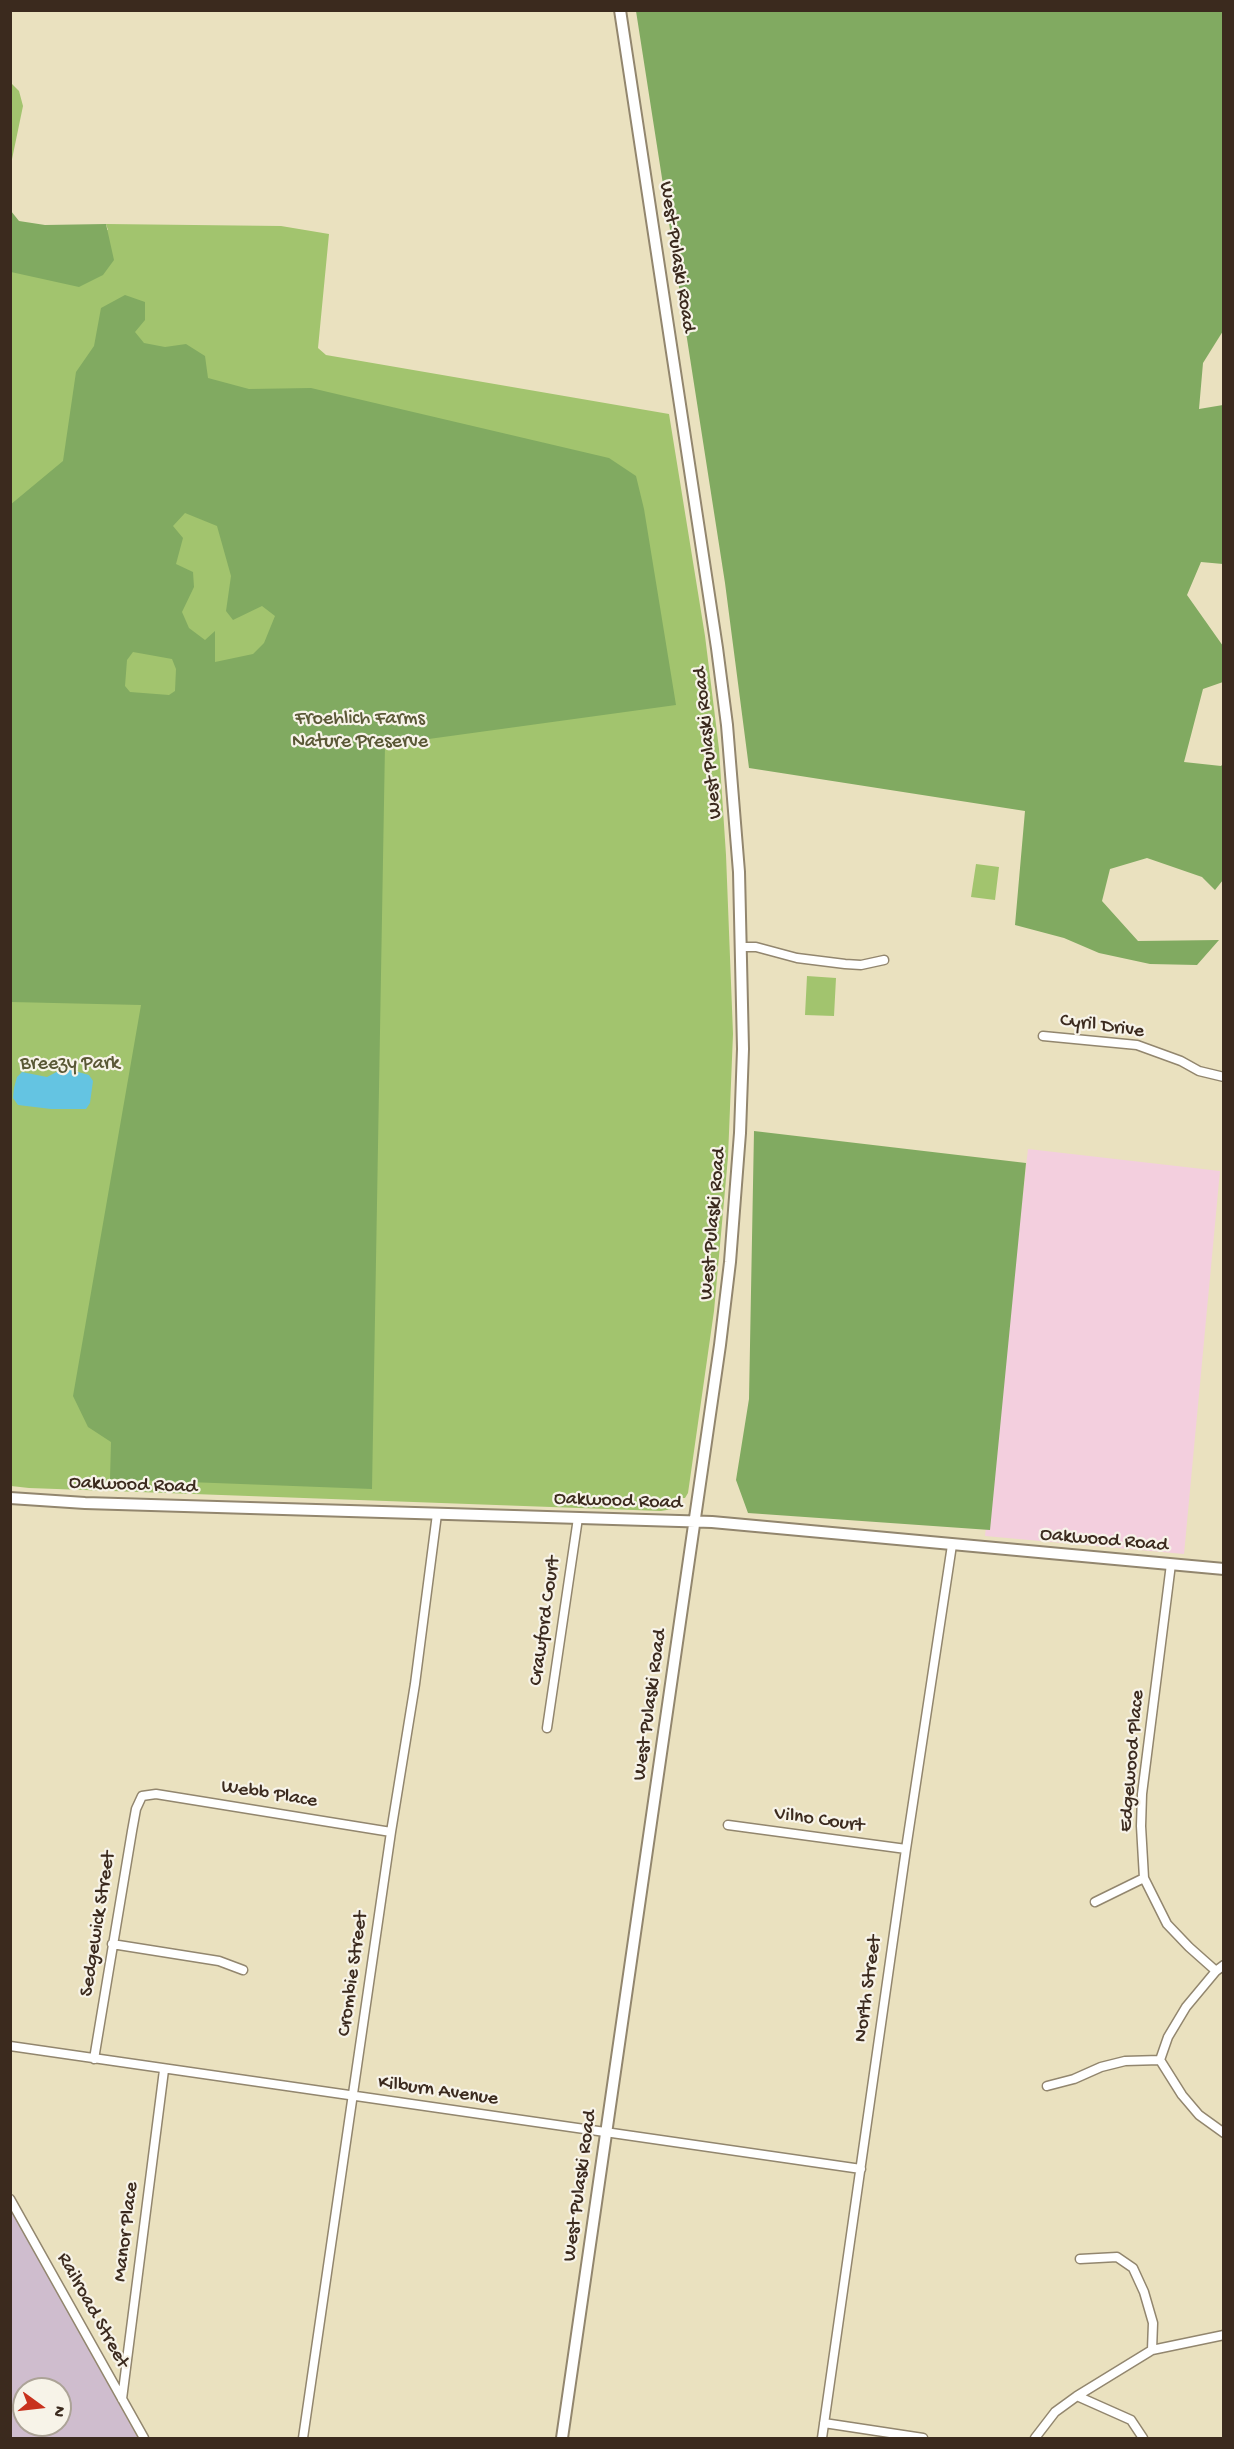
<!DOCTYPE html>
<html>
<head>
<meta charset="utf-8">
<style>
  body { margin:0 }
  #map { position:relative; width:1234px; height:2449px; overflow:hidden; background:#eae1bf; font-family:"Gochi Hand",sans-serif }
  canvas { display:block }
  .frame { position:absolute; inset:0; border:12px solid #3b2a1e; pointer-events:none }
  .north { position:absolute; left:12px; top:2377px; width:60px; height:60px; box-sizing:border-box; background:#f7f3e8; border:2px solid #aca397; border-radius:50%; rotate:105deg; font-size:16px; font-weight:700; line-height:24px; text-align:center; color:#3b2a1e }
  .north::after { content:''; display:block; margin:auto; width:21px; height:27px; background:#c8321e; clip-path:polygon(50% 0,100% 100%,50% 72%,0 100%) }
</style>
</head>
<body>
<div id="map">
<canvas width="1234" height="2449"></canvas>
<div class="frame"></div>
<div class="north">N</div>
</div>
<script>
const ctx = document.querySelector('canvas').getContext('2d');
ctx.lineJoin = 'round';
function fillPath(path, color) { ctx.fillStyle = color; ctx.fill(path, 'evenodd'); }
const toPath = rows => new Path2D(rows.map(r => 'M' + r).join(''));
function stroke(path, color, width, dash) { ctx.strokeStyle = color; ctx.lineWidth = width; ctx.lineCap = dash ? 'butt' : 'round'; ctx.setLineDash(dash || []); ctx.stroke(path); }
function write(font, color, halo, rows, align = 'center') {
  ctx.font = font + ' "Gochi Hand",sans-serif'; ctx.lineWidth = 4.5; ctx.setLineDash([]); ctx.textBaseline = 'middle'; ctx.strokeStyle = halo; ctx.fillStyle = color; for (const [text, x, y, turn = 0] of rows) {
    ctx.save(); ctx.translate(x, y); ctx.rotate((+turn || 0) * Math.PI / 180); ctx.textAlign = isNaN(turn) ? turn : align; if (halo) ctx.strokeText(text, 0, 0); ctx.fillText(text, 0, 0); ctx.restore();
  }
}
const built = toPath([
  [1028,1149,1220,1171,1184,1554,985,1536]
]);
const industrial = toPath([
  [10,2210,11,2210,138,2438,11,2438],
  [24,2389,60,2389,60,2425,24,2425]
]);
const green = toPath([
  [11,83,19,91,23,106,11,164],
  [106,224,281,226,329,234,318,348,326,355,669,414,705,636,719,749,726,855,733,1034,728,1157,714,1311,688,1493,685,1498,677,1498,672,1509,661,1511,29,1488,11,1486,11,229,108,230],
  [976,864,999,867,995,900,971,897],
  [807,976,836,978,834,1016,805,1015]
]);
const forest = toPath([
  [636,11,1223,11,1223,331,1203,363,1199,409,1223,405,1223,564,1201,562,1187,595,1223,646,1223,682,1203,689,1184,762,1221,766,1223,764,1223,880,1215,890,1202,877,1147,858,1110,869,1102,901,1138,941,1219,940,1197,965,1150,964,1099,953,1064,938,1015,925,1025,811,749,768,725,583],
  [11,211,19,221,45,225,106,224,114,260,103,275,79,287,11,272],
  [125,295,145,302,145,320,135,332,144,343,165,347,186,344,205,356,208,378,249,389,311,388,609,458,636,476,644,509,676,705,385,745,372,1489,110,1479,111,1442,88,1427,73,1396,141,1005,11,1002,10,505,63,461,76,372,94,346,101,308],
  [185,513,217,526,231,576,226,611,233,620,262,606,275,616,264,643,253,654,215,662,215,631,205,640,189,628,182,612,194,587,193,572,176,564,183,538,173,526],
  [133,652,172,659,176,669,175,691,169,695,130,692,125,686,127,660],
  [754,1131,1026,1163,990,1530,748,1513,736,1480,749,1399]
]);
const water = toPath([
  [64,1068,89,1075,93,1081,90,1103,86,1109,51,1109,18,1105,13,1098,14,1088,17,1077,22,1072,47,1077]
]);
const minor = toPath([
  [742,947,756,947,797,958,845,964,861,965,884,960],
  [1043,1036,1137,1045,1181,1061,1199,1071,1224,1077],
  [1171,1564,1142,1794,1141,1826,1144,1878,1167,1924,1189,1947,1216,1971],
  [547,1728,578,1518],
  [728,1825,906,1849],
  [1095,1902,1144,1878],
  [112,1944,219,1961,243,1970],
  [10,2046,861,2169],
  [94,2059,132,1831,136,1809,142,1796,156,1794,391,1832],
  [1160,2060,1168,2037,1186,2007,1216,1971,1224,1965],
  [1160,2060,1182,2095,1199,2115,1224,2133],
  [1047,2086,1074,2079,1101,2067,1125,2061,1160,2060],
  [10,2199,144,2438],
  [1080,2259,1117,2257,1133,2268,1144,2292,1153,2323,1152,2350],
  [1077,2396,1131,2420,1143,2438],
  [122,2399,164,2070],
  [824,2423,923,2438],
  [303,2438,391,1832,415,1684,437,1514],
  [822,2438,906,1849,952,1545],
  [1035,2438,1055,2412,1077,2396,1152,2350,1224,2335]
]);
const secondary = toPath([
  [10,1498,85,1503,712,1522,1224,1569],
  [562,2438,720,1345,730,1262,740,1133,743,1049,739,872,727,725,717,648,620,10]
]);
const streetNames = [
  ["West Pulaski Road",676,257,81],
  ["West Pulaski Road",709,743,-96],
  ["Cyril Drive",1102,1027,8],
  ["West Pulaski Road",714,1224,-85],
  ["Oakwood Road",133,1486,2],
  ["Oakwood Road",618,1502,2],
  ["Oakwood Road",1104,1541,5],
  ["Crawford Court",546,1621,-82],
  ["West Pulaski Road",651,1705,-82],
  ["Edgewood Place",1133,1761,-85],
  ["Webb Place",269,1795,9],
  ["Vilno Court",819,1821,8],
  ["Sedgewick Street",99,1924,-81],
  ["Crombie Street",354,1974,-82],
  ["North Street",869,1989,-82],
  ["Kilburn Avenue",438,2092,8],
  ["West Pulaski Road",581,2186,-82],
  ["Manor Place",127,2232,-83],
  ["Railroad Street",92,2311,61]
];
const parkNames = [
  ["Froehlich Farms",360,720],
  ["Nature Preserve",360,743],
  ["Breezy Park",70,1065]
];
fillPath(built, '#f3cfde');
fillPath(industrial, '#cfbdce');
fillPath(green, '#a2c46e');
fillPath(forest, '#81aa61');
fillPath(water, '#64c4e2');
stroke(minor, '#92866e', 11);
stroke(secondary, '#92866e', 14);
stroke(minor, '#fff', 8);
stroke(secondary, '#fff', 10);
write('20px', '#3b2a1e', '#f7f3e8', streetNames);
write('20px', '#5a5836', '#f7f3e8', parkNames);
</script>
</body>
</html>
